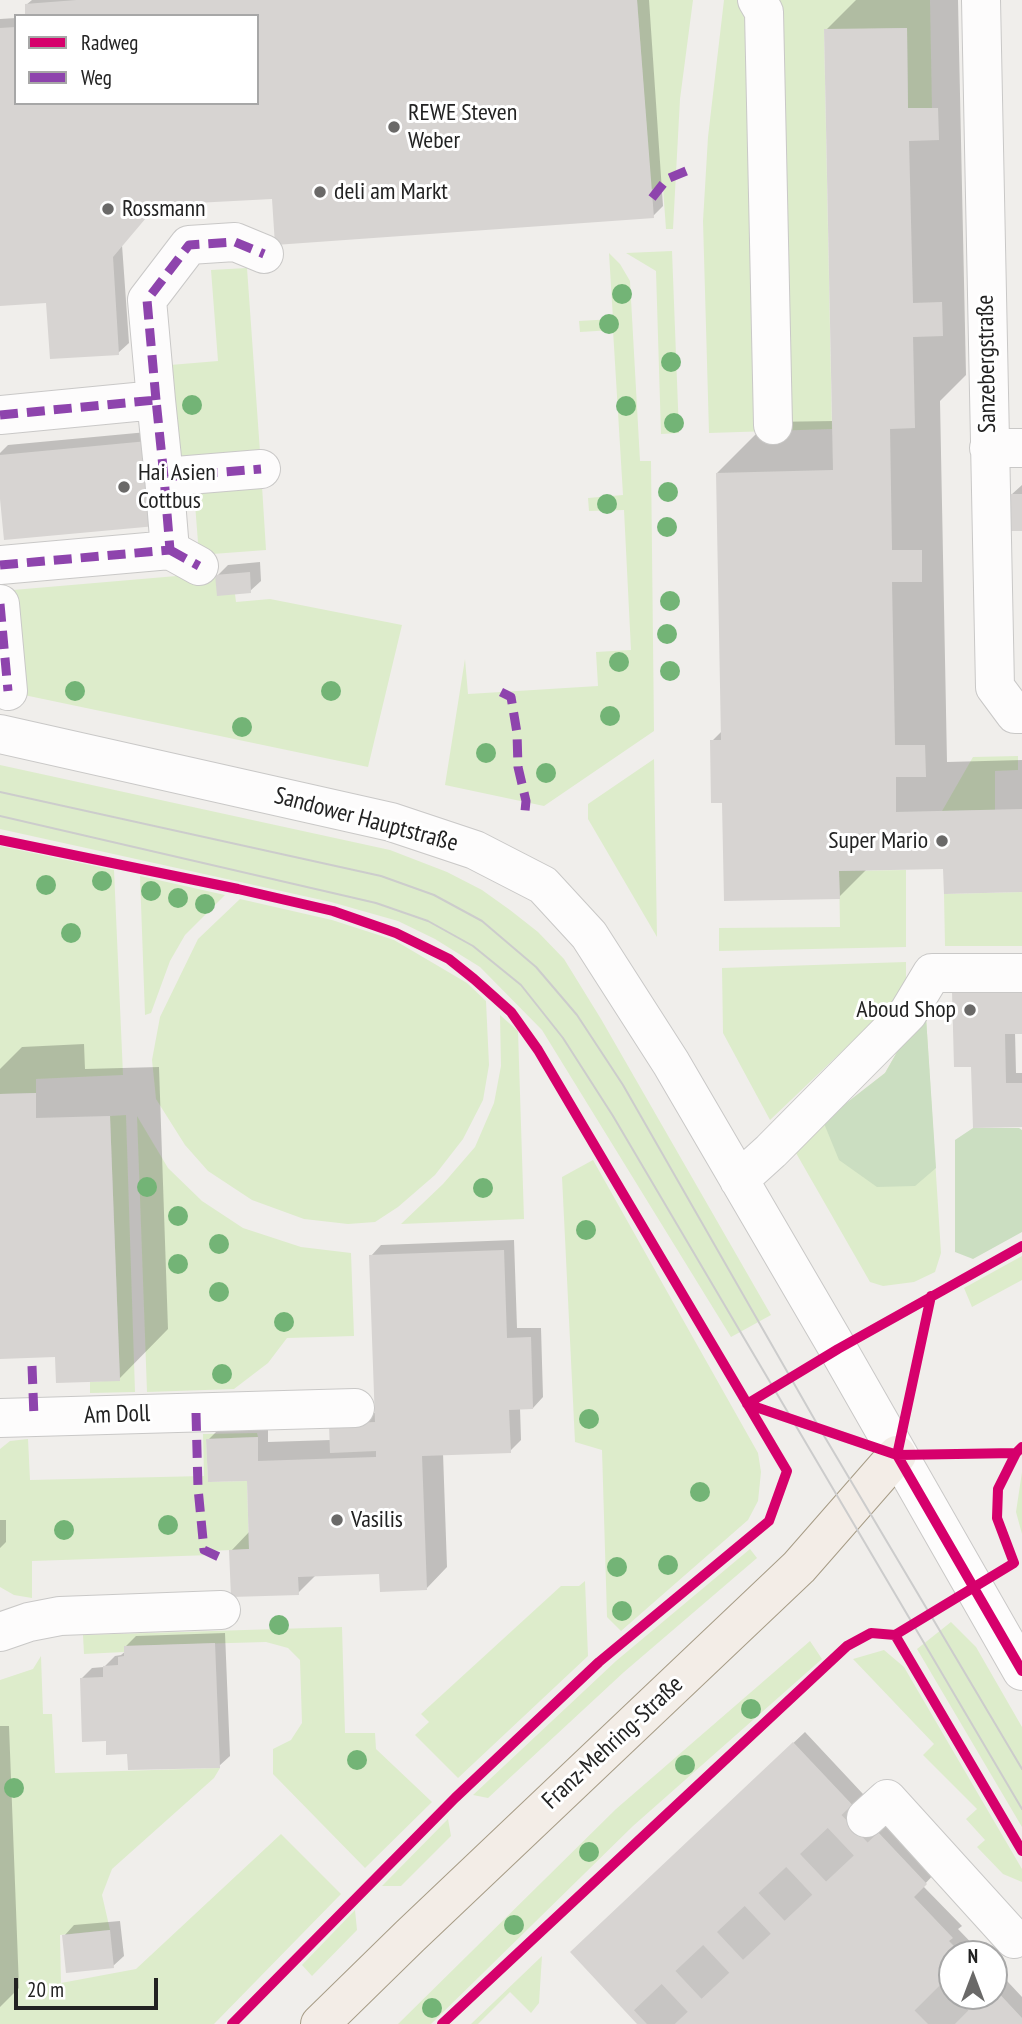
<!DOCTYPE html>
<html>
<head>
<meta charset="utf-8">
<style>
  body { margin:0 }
  #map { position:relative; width:1022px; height:2024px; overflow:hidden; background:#f0eeeb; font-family:"PT Sans Narrow",sans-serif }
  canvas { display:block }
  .legend { position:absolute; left:14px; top:14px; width:245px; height:91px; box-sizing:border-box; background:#fff; border:2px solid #a7a7a7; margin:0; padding:9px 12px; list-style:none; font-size:21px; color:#222 }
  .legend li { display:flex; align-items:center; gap:14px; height:35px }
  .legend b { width:35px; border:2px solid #a7a7a7 }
  .north { position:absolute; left:938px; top:1940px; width:70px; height:70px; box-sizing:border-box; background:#fff; border:2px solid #a7a7a7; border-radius:50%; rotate:0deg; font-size:19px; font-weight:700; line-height:28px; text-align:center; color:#222 }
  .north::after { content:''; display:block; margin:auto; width:24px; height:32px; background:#6a6968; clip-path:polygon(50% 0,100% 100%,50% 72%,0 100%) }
  .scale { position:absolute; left:14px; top:1978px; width:144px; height:32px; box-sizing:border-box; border:4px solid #222; border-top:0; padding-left:9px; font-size:21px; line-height:24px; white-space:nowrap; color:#222; -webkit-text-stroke:5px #fff; paint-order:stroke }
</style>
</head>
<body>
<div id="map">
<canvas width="1022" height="2024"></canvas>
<ul class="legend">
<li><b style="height:9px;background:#d6006c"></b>Radweg</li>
<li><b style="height:9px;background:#8e44ad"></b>Weg</li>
</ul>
<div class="north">N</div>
<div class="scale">20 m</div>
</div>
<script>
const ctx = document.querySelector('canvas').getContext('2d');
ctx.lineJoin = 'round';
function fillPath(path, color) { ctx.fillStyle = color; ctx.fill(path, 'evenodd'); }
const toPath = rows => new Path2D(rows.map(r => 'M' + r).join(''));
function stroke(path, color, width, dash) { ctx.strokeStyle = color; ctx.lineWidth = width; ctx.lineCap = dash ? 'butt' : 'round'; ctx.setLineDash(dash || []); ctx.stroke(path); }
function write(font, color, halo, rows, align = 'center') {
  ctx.font = font + ' "PT Sans Narrow",sans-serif'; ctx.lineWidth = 6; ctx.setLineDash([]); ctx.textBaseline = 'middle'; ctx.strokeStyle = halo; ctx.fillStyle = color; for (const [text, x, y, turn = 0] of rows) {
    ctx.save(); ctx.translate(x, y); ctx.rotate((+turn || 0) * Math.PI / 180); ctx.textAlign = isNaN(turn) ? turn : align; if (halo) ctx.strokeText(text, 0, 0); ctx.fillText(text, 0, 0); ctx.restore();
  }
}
const grass = toPath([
  [637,0,693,0,680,99,673,229,666,229,663,188,651,189],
  [724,0,930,0,932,108,908,108,907,28,824,30,832,429,709,433,703,221,708,137],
  [672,251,679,433,661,434,656,271,626,253],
  [609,253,620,264,630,281,640,461,651,461,654,731,544,806,445,785,465,659,468,694,501,692,598,686,596,652,631,650,624,510,589,511,588,498,623,495,613,330,580,332,579,321,613,319],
  [247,268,260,452,177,460,170,365,218,361,211,270],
  [262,486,266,550,199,555,194,491],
  [200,574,215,575,235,594,236,602,270,599,402,625,368,767,24,695,13,590],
  [1018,756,1018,770,995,771,995,810,942,811,973,757],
  [654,759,657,937,588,819,588,804],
  [0,765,390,850,447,872,482,890,510,910,538,932,564,959,601,1019,771,1315,731,1337,542,1030,480,967,435,939,398,921,331,902,0,829],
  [0,846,114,870,123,1075,36,1079,36,1093,0,1094],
  [906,870,906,947,719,951,719,928,840,927,839,871],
  [140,876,225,895,185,935,170,961,151,1013,145,1015],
  [1022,892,1022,946,945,946,944,894],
  [240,899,332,920,394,940,467,983,486,1001,489,1065,483,1100,463,1139,435,1175,398,1207,375,1222,348,1224,304,1219,252,1200,208,1171,185,1145,156,1099,152,1060,160,1017,198,939],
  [906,962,906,983,898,998,770,1120,723,1033,722,968],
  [500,1015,518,1031,524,1219,401,1224,443,1184,475,1147,494,1103,501,1066],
  [926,1017,941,1253,935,1272,914,1282,883,1286,870,1282,796,1153,794,1146,885,1073,901,1045],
  [126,1115,135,1392,90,1393,90,1382,120,1380,110,1116],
  [137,1116,168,1168,202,1201,243,1228,301,1247,351,1253,354,1336,287,1338,268,1363,234,1389,147,1392],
  [593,1160,758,1453,761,1472,758,1501,748,1520,621,1631,607,1617,602,1450,575,1442,562,1177],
  [1022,1256,1022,1280,972,1307,964,1288],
  [257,1433,258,1437,206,1439,208,1482,247,1481,249,1549,211,1551,211,1555,32,1561,32,1598,14,1595,0,1587,0,1449,10,1441,28,1439,30,1480,204,1476,203,1434],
  [1022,1472,1022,1534,1016,1512],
  [750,1549,757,1558,624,1672,488,1798,473,1795,616,1661],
  [585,1581,588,1656,458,1778,415,1735,429,1722,421,1714,561,1586,579,1586],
  [951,1622,976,1647,1022,1727,1022,1827,917,1649],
  [342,1627,345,1733,375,1733,376,1749,432,1802,365,1868,273,1774,273,1749,291,1740,302,1723,300,1660,288,1648,266,1642,124,1646,124,1652,84,1654,83,1635],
  [810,1641,822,1659,633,1826,431,2024,398,2024,616,1809],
  [884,1650,904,1667,1022,1869,1022,1882,1003,1874,977,1847,985,1840,966,1819,977,1809,923,1755,934,1744,853,1659],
  [41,1656,43,1714,52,1714,55,1773,220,1768,214,1778,112,1869,102,1895,110,1930,60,1935,61,1983,136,1969,281,1834,341,1894,214,2024,0,2024,0,1680,33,1669],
  [448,1819,451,1836,401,1886,382,1886],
  [355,1910,357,1930,312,1976,302,1965],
  [542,1956,539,2003,531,2013,510,1992,478,2024,471,2024]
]);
const forest = toPath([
  [926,1017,936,1168,915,1186,877,1187,839,1160,823,1121,885,1073,901,1045],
  [973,1128,1019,1128,1022,1130,1022,1232,973,1259,955,1252,955,1140]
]);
const shadow = toPath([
  [32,0,649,0,663,206,653,216,273,197,157,204,122,245,129,343,118,353,48,301,0,275,0,19,16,18,16,103,257,103,257,16,26,5],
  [856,0,958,0,966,375,940,401,947,762,1022,760,1022,891,944,867,868,868,839,897,723,802,712,741,722,731,717,473,768,422,834,421,826,30],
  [158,431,166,513,0,481,0,453,8,445],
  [1022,485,1022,529,1011,495],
  [260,562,261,581,250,591,217,576,228,565],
  [954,992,1022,1032,1015,1032,1016,1073,1022,1073,1022,1125,973,1065],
  [84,1044,85,1069,159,1067,168,1329,119,1379,57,1355,0,1357,0,1069,22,1047],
  [514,1240,517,1328,541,1328,543,1397,533,1408,520,1408,521,1440,510,1451,443,1453,447,1567,426,1589,381,1572,316,1575,298,1593,231,1551,250,1531,248,1480,208,1440,219,1429,268,1427,268,1442,331,1440,341,1414,376,1413,371,1256,381,1245],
  [0,1520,6,1520,6,1542,0,1548],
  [225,1633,230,1756,219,1766,129,1753,107,1739,82,1678,92,1668,104,1667,115,1656,121,1655,126,1651,125,1647,136,1636],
  [0,1726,9,1726,19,1988,0,2007],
  [805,1732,936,1872,923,1886,962,1926,958,1929,982,1954,952,1954,952,1996,994,1996,994,1967,1022,1997,1022,2024,640,2024,582,1942],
  [120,1921,124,1956,113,1966,64,1936,74,1925]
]);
const building = toPath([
  [77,0,637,0,654,218,275,245,272,199,157,205,113,257,119,355,50,359,46,303,0,306,0,28,16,27,16,103,257,103,257,16,25,16,25,4],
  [907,28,908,108,938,108,939,140,909,141,913,303,942,302,943,336,913,337,915,428,890,429,892,550,922,550,922,582,892,582,895,745,925,745,926,777,896,777,896,812,1022,809,1022,892,944,894,943,869,839,871,840,899,724,901,722,803,711,803,710,740,721,740,716,473,833,470,824,29],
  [148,441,156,526,4,540,0,499,0,455],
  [1010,494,1022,494,1022,531,1011,531],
  [250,572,251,593,217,596,215,575],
  [1022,990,1022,1034,1005,1034,1006,1083,1022,1083,1022,1127,973,1128,971,1067,954,1067,952,991],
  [36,1093,36,1118,110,1116,120,1381,56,1383,55,1357,0,1359,0,1094],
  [504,1250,507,1338,531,1337,533,1409,509,1410,511,1453,422,1456,427,1590,380,1592,379,1574,298,1577,299,1595,231,1597,229,1550,249,1549,247,1481,208,1482,206,1439,258,1437,258,1461,376,1457,376,1451,330,1453,329,1424,375,1422,369,1255],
  [215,1643,220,1768,128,1770,127,1754,106,1755,106,1741,82,1742,80,1678,103,1677,103,1666,118,1665,118,1657,124,1656,124,1646],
  [793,1742,927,1884,914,1897,953,1938,949,1941,962,1954,952,1954,952,1996,994,1996,994,1988,1022,2018,1022,2024,637,2024,570,1952],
  [110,1930,114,1968,66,1973,62,1935]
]);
const minorTunnel = toPath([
  [647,2024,866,1818],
  [928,2024,956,1996]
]);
const minor = toPath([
  [757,0,764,12,773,425],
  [981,0,995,687,1015,714,1022,714],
  [156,400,147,300,189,245,235,242,264,254],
  [0,415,156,400,164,477,261,469],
  [989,448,1022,448],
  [170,550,199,566],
  [0,565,170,550,164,477],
  [0,604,8,691],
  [0,734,391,822,475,850,543,885,589,935,671,1063,838,1349,1022,1671],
  [739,1180,771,1151,908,1013,932,973,1022,973],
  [0,1418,355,1408],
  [0,1632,29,1622,60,1616,221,1610],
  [866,1818,887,1799,1014,1939]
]);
const major = toPath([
  [320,2024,410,1936,799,1567,897,1455]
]);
const tram = toPath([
  [0,792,381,876,434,895,482,921,536,967,577,1015,623,1085,820,1429,1022,1769],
  [0,816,376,903,428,921,473,946,521,985,563,1038,613,1116,1022,1809]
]);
const quiet = toPath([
  [652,198,667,179,691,169],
  [156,400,147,300,189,245,235,242,264,254],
  [0,415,156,400,164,477,261,469],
  [170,550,199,566],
  [0,565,170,550,164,477],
  [0,604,8,691],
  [501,692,511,697,517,733,518,767,526,801,525,811],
  [32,1366,34,1417],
  [196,1413,198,1488,204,1550,219,1557]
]);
const cycleway = toPath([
  [0,840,238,889,333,911,396,933,449,959,474,979,511,1012,538,1050,787,1471,769,1521,599,1662,455,1798,232,2024],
  [747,1404,838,1349,1022,1246],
  [747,1404,897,1455,1016,1453],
  [897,1455,1022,1671],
  [897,1455,931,1296],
  [895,1635,1022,1851],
  [442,2024,847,1646,871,1633,895,1635,1014,1563,997,1518,998,1489,1016,1453,1022,1447]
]);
const trees = [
  [622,294],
  [609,324],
  [671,362],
  [192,405],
  [626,406],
  [674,423],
  [668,492],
  [607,504],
  [667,527],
  [670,601],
  [667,634],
  [619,662],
  [670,671],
  [75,691],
  [331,691],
  [610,716],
  [242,727],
  [486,753],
  [546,773],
  [102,881],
  [46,885],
  [151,891],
  [178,898],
  [205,904],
  [71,933],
  [147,1187],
  [483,1188],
  [178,1216],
  [586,1230],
  [219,1244],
  [178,1264],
  [219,1292],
  [284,1322],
  [222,1374],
  [589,1419],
  [700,1492],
  [168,1525],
  [64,1530],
  [668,1565],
  [617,1567],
  [622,1611],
  [279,1625],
  [751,1709],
  [357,1760],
  [685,1765],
  [14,1788],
  [589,1852],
  [514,1925],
  [432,2008]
];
const markers = [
  [394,127,7,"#6a6968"],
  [320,192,7,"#6a6968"],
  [108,209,7,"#6a6968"],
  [124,487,7,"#6a6968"],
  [942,841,7,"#6a6968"],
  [970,1010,7,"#6a6968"],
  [337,1520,7,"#6a6968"]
];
const poiNames = [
  ["REWE Steven",408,113],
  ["Weber",408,141],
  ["deli am Markt",334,192],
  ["Rossmann",122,209],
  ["Hai Asien",138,473],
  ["Cottbus",138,501],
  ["Super Mario",928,841,"right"],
  ["Aboud Shop",956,1010,"right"],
  ["Vasilis",351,1520]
];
const streetNames = [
  ["Sanzebergstraße",987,364,-91],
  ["Sandower Hauptstraße",366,820,15],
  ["Am Doll",117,1415,-2],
  ["Franz-Mehring-Straße",613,1743,-43]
];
fillPath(grass, '#ddeccb');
fillPath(forest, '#cbdec1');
fillPath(shadow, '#0003');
fillPath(building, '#d7d4d2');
stroke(minorTunnel, '#c7c5c3', 38, [38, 19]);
stroke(minor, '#c9c8c7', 40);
stroke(major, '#a79c86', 40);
stroke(minor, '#fdfcfc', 38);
stroke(major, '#f3ede7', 38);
stroke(tram, '#ccc', 2);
stroke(quiet, '#8e44ad', 9, [18, 9]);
stroke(cycleway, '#d6006c', 10);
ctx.fillStyle = '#73b476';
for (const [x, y] of trees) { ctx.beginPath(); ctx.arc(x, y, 10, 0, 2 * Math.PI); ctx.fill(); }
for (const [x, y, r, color] of markers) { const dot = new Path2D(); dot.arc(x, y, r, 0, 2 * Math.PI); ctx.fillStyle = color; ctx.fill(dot); stroke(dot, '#fff', 2.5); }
write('24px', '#222', '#fff', poiNames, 'left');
write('24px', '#222', '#fff', streetNames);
</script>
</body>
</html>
